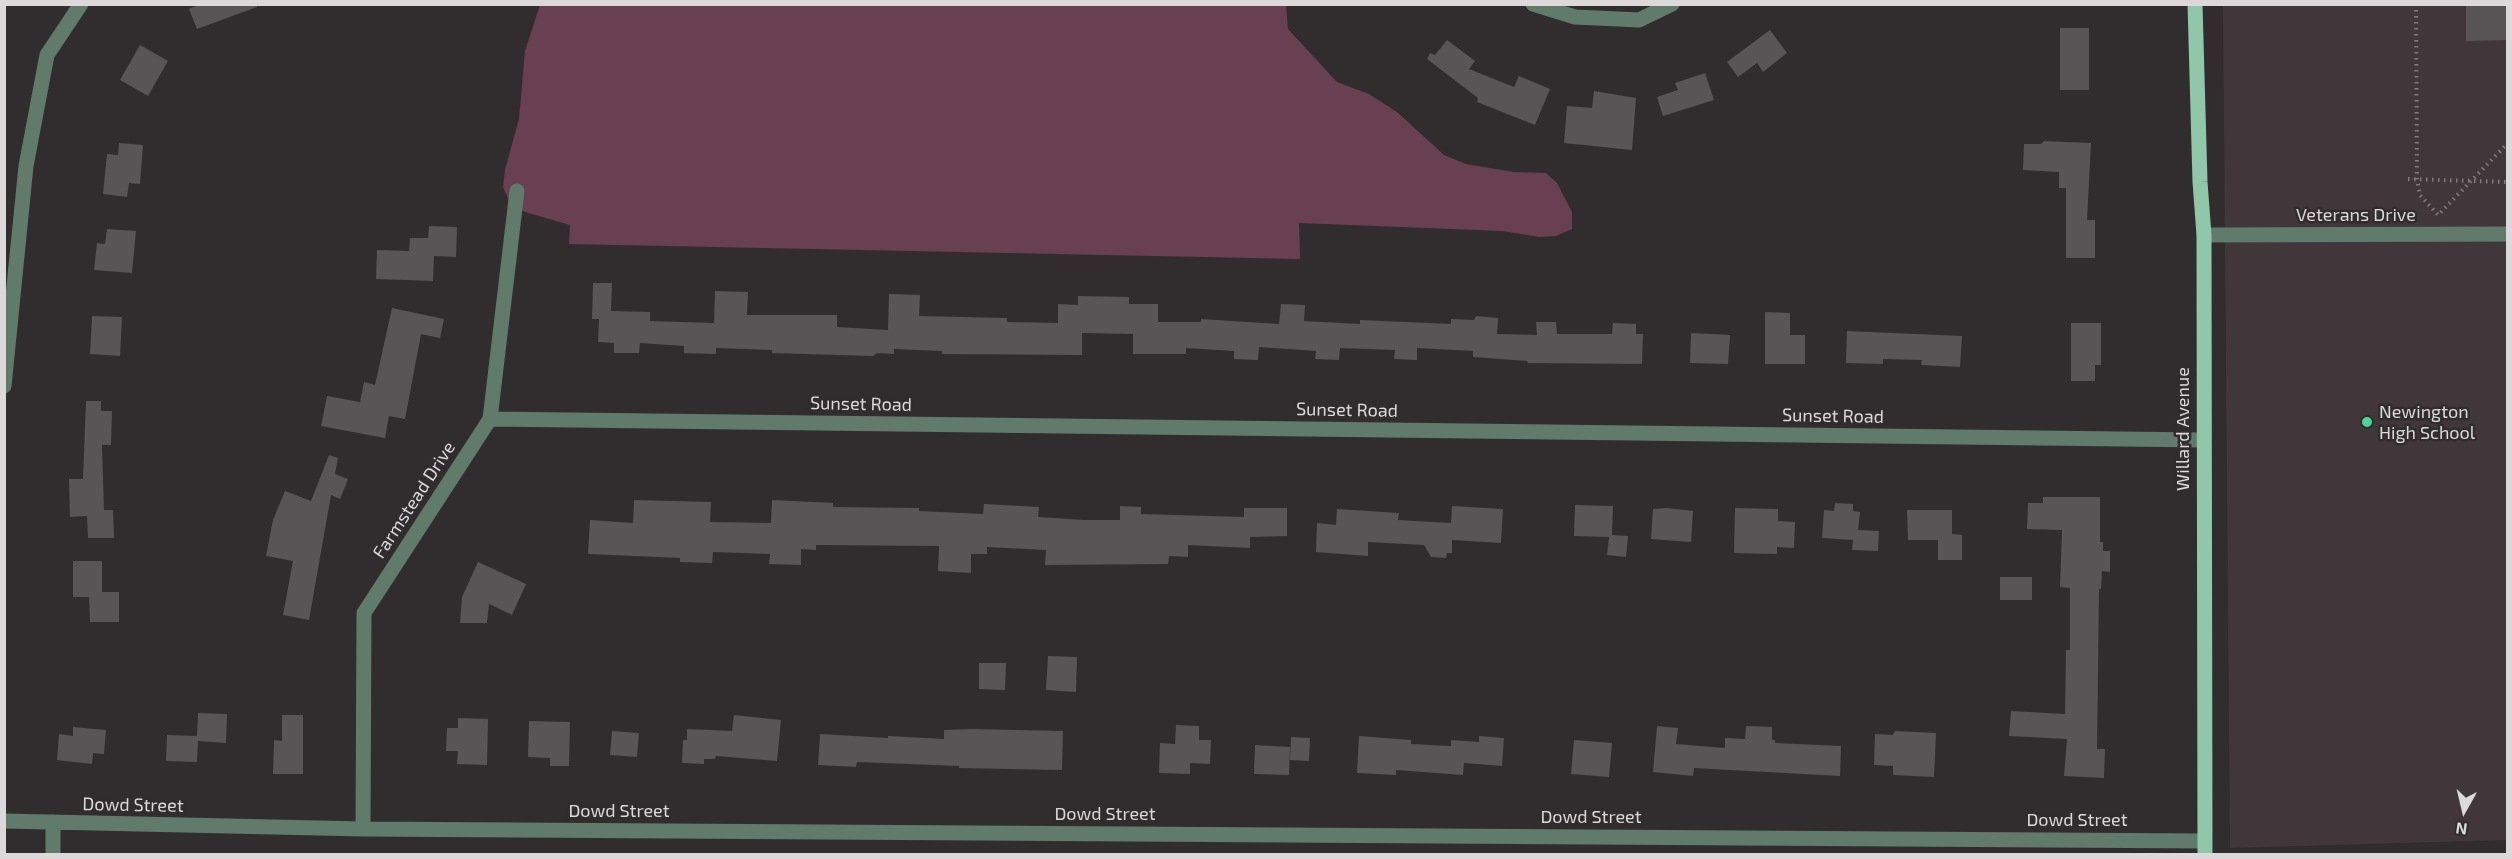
<!DOCTYPE html>
<html>
<head>
<meta charset="utf-8">
<style>
  body { margin:0 }
  #map { position:relative; width:2512px; height:859px; overflow:hidden; background:#312c2e; font-family:"Exo 2",sans-serif }
  canvas { display:block }
  .frame { position:absolute; inset:0; border:6px solid #ddd9db; pointer-events:none }
  .north { position:absolute; left:2434px; top:781px; width:60px; height:60px; -webkit-text-stroke:4px #312c2e; paint-order:stroke; rotate:188deg; font-size:16px; font-weight:700; line-height:24px; text-align:center; color:#ddd9db }
  .north::after { content:''; display:block; margin:auto; width:21px; height:27px; background:#ddd9db; clip-path:polygon(50% 0,100% 100%,50% 72%,0 100%) }
</style>
</head>
<body>
<div id="map">
<canvas width="2512" height="859"></canvas>
<div class="frame"></div>
<div class="north">N</div>
</div>
<script>
const ctx = document.querySelector('canvas').getContext('2d');
ctx.lineJoin = 'round';
function fillPath(path, color) { ctx.fillStyle = color; ctx.fill(path, 'evenodd'); }
const toPath = rows => new Path2D(rows.map(r => 'M' + r).join(''));
function stroke(path, color, width, dash) { ctx.strokeStyle = color; ctx.lineWidth = width; ctx.lineCap = dash ? 'butt' : 'round'; ctx.setLineDash(dash || []); ctx.stroke(path); }
function write(font, color, halo, rows, align = 'center') {
  ctx.font = font + ' "Exo 2",sans-serif'; ctx.lineWidth = 5; ctx.setLineDash([]); ctx.textBaseline = 'middle'; ctx.strokeStyle = halo; ctx.fillStyle = color; for (const [text, x, y, turn = 0] of rows) {
    ctx.save(); ctx.translate(x, y); ctx.rotate((+turn || 0) * Math.PI / 180); ctx.textAlign = isNaN(turn) ? turn : align; if (halo) ctx.strokeText(text, 0, 0); ctx.fillText(text, 0, 0); ctx.restore();
  }
}
const built = toPath([
  [2223,5,2507,5,2507,840,2230,848]
]);
const green = toPath([
  [1286,4,1288,29,1337,82,1369,94,1397,112,1444,155,1466,164,1514,172,1546,173,1557,183,1572,212,1572,229,1556,236,1539,237,1503,231,1299,223,1300,259,569,244,570,225,525,212,510,203,503,187,505,170,519,119,525,51,540,5]
]);
const building = toPath([
  [200,4,257,4,257,7,197,29,189,9],
  [2466,4,2508,4,2508,40,2466,41],
  [2060,28,2089,28,2089,90,2060,90],
  [1770,30,1787,53,1763,72,1757,63,1738,77,1727,62],
  [1447,40,1475,61,1469,69,1514,87,1519,76,1550,89,1535,125,1477,102,1478,98,1427,59,1430,53,1435,55],
  [140,45,168,61,148,96,120,80],
  [1705,73,1714,100,1663,116,1657,97,1678,90,1675,83],
  [1594,91,1636,98,1632,150,1564,143,1567,106,1592,108],
  [2044,141,2091,143,2087,220,2095,220,2095,258,2066,258,2066,188,2059,188,2059,172,2023,170,2024,144,2041,144],
  [119,143,143,145,140,184,129,183,127,197,103,194,107,154,118,155],
  [429,226,457,227,456,257,434,256,433,281,376,279,377,250,409,251,410,238,428,238],
  [107,229,136,231,132,273,94,270,97,243,105,244],
  [593,283,612,283,611,311,650,312,650,321,714,323,715,291,748,292,747,315,837,315,837,327,888,330,889,294,920,295,919,316,1007,318,1007,322,1058,323,1058,304,1078,305,1078,296,1129,297,1129,304,1158,304,1158,322,1201,322,1201,319,1279,324,1281,304,1305,305,1304,321,1360,324,1360,320,1451,324,1451,319,1474,320,1476,316,1498,318,1497,334,1537,335,1536,322,1556,322,1557,334,1612,334,1613,323,1636,324,1636,334,1643,334,1642,364,1528,363,1527,361,1473,357,1473,351,1417,348,1417,360,1394,359,1395,350,1340,348,1339,360,1315,359,1316,351,1259,347,1258,360,1234,359,1234,351,1186,348,1186,354,1133,354,1133,334,1082,333,1082,355,942,354,942,351,894,349,894,354,877,353,873,356,772,353,772,350,716,348,716,354,684,353,684,346,640,343,639,353,614,353,614,343,598,342,599,319,592,319],
  [392,308,444,319,440,338,421,334,405,419,389,416,385,438,321,426,327,396,360,402,364,382,375,385],
  [1765,312,1790,313,1790,335,1805,335,1805,364,1765,364],
  [92,316,122,317,120,356,90,354],
  [2071,323,2101,323,2101,365,2095,365,2095,381,2071,381],
  [1847,331,1962,336,1960,367,1921,365,1922,360,1883,359,1883,364,1846,363],
  [1691,333,1730,335,1728,364,1690,363],
  [86,401,101,401,101,411,112,411,111,445,102,445,104,510,113,510,114,538,88,538,87,516,70,517,69,479,83,479],
  [329,455,338,458,335,474,348,479,340,499,331,495,309,620,283,615,293,561,266,556,273,520,285,491,311,501],
  [2043,497,2100,497,2100,542,2103,542,2103,551,2110,551,2110,572,2102,571,2101,589,2099,589,2097,749,2105,749,2104,778,2064,776,2067,739,2009,736,2011,711,2065,714,2066,650,2070,650,2070,588,2060,587,2062,530,2027,529,2028,503,2043,503],
  [634,500,711,502,710,522,771,523,772,500,833,503,833,507,919,508,919,511,983,514,984,504,1039,507,1038,517,1084,520,1120,520,1120,506,1141,507,1141,514,1244,517,1244,508,1287,508,1287,536,1250,537,1250,548,1188,545,1188,557,1169,556,1168,564,1045,565,1046,550,987,547,987,554,971,554,971,573,938,571,939,546,816,545,816,550,801,549,801,565,769,564,770,554,713,552,712,563,680,562,680,558,588,554,590,520,633,523],
  [1835,503,1853,504,1853,511,1860,512,1858,530,1879,531,1878,551,1852,550,1853,540,1822,538,1824,510,1834,511],
  [1575,505,1613,506,1612,535,1628,536,1626,557,1607,555,1609,537,1574,536],
  [1452,506,1503,509,1501,543,1452,540,1452,553,1447,553,1446,558,1431,557,1424,545,1368,542,1368,556,1316,552,1317,523,1336,525,1337,509,1399,513,1398,520,1451,523],
  [1667,508,1693,511,1691,542,1651,539,1653,509],
  [1735,508,1778,509,1778,521,1795,522,1794,548,1777,547,1777,554,1734,553],
  [1907,510,1952,510,1952,534,1962,535,1962,560,1938,560,1938,540,1908,540],
  [73,561,102,561,102,592,119,592,119,622,90,622,89,597,73,597],
  [478,562,526,584,512,615,489,604,487,623,460,623,462,597],
  [2000,577,2032,577,2032,600,2000,600],
  [1048,656,1077,657,1076,692,1046,690],
  [979,663,1006,663,1005,690,979,689],
  [198,713,227,714,226,743,198,741,197,762,166,761,167,735,197,736],
  [282,715,303,715,303,774,273,774,274,740,282,741],
  [734,715,781,720,777,761,716,756,715,759,704,759,704,764,682,763,683,740,687,740,687,729,732,731],
  [458,718,488,719,487,765,457,764,458,751,446,751,447,728,458,728],
  [529,721,570,722,569,766,550,766,550,758,528,757],
  [1176,725,1199,726,1199,740,1211,740,1210,764,1190,763,1190,774,1159,773,1160,743,1175,744],
  [1657,726,1678,728,1676,744,1725,748,1725,738,1745,739,1746,726,1772,727,1772,740,1775,740,1775,743,1841,746,1840,776,1694,768,1693,776,1653,772],
  [73,727,106,730,104,754,93,753,92,764,57,760,59,734,73,736],
  [971,729,1063,731,1062,770,959,768,959,766,857,762,856,767,818,765,820,734,888,738,888,736,944,739,944,730],
  [612,731,639,733,637,757,610,755],
  [1895,731,1936,733,1934,777,1893,775,1893,766,1874,765,1875,734,1893,735],
  [1359,736,1411,740,1411,744,1451,746,1451,740,1479,742,1479,736,1504,738,1502,766,1464,763,1463,775,1396,770,1396,775,1357,773],
  [1291,737,1310,738,1309,761,1290,760],
  [1574,740,1612,743,1609,777,1571,774],
  [1255,745,1290,747,1289,775,1254,774]
]);
const path = toPath([
  [2416,4,2417,179,2420,195,2438,215,2508,143],
  [2408,179,2508,182]
]);
const minor = toPath([
  [1533,4,1575,17,1639,20,1672,4],
  [2204,235,2508,234],
  [4,386,26,166,47,55,81,4],
  [490,419,2203,440],
  [4,821,363,829,2204,841],
  [363,829,364,613,490,419,517,191],
  [53,854,53,822]
]);
const major = toPath([
  [2195,4,2200,182,2204,235,2205,854]
]);
const markers = [
  [2367,422,6,"#4cd39b"]
];
const streetNames = [
  ["Veterans Drive",2356,215],
  ["Sunset Road",861,404,1],
  ["Sunset Road",1347,410,1],
  ["Sunset Road",1833,416,1],
  ["Willard Avenue",2183,429,-90],
  ["Farmstead Drive",414,500,-57],
  ["Dowd Street",133,805,1],
  ["Dowd Street",619,811],
  ["Dowd Street",1105,814],
  ["Dowd Street",1591,817],
  ["Dowd Street",2077,820]
];
const poiNames = [
  ["Newington",2379,412],
  ["High School",2379,433]
];
fillPath(built, '#41373b');
fillPath(green, '#694051');
fillPath(building, '#595456');
stroke(path, '#817c7e', 4, [1.5, 4.5]);
stroke(minor, '#607a6c', 15);
stroke(major, '#90c6aa', 15);
for (const [x, y, r, color] of markers) { const dot = new Path2D(); dot.arc(x, y, r, 0, 2 * Math.PI); ctx.fillStyle = color; ctx.fill(dot); stroke(dot, '#312c2e', 2); }
write('18px', '#ddd9db', '#312c2e', streetNames);
write('18px', '#ddd9db', '#312c2e', poiNames, 'left');
</script>
</body>
</html>
